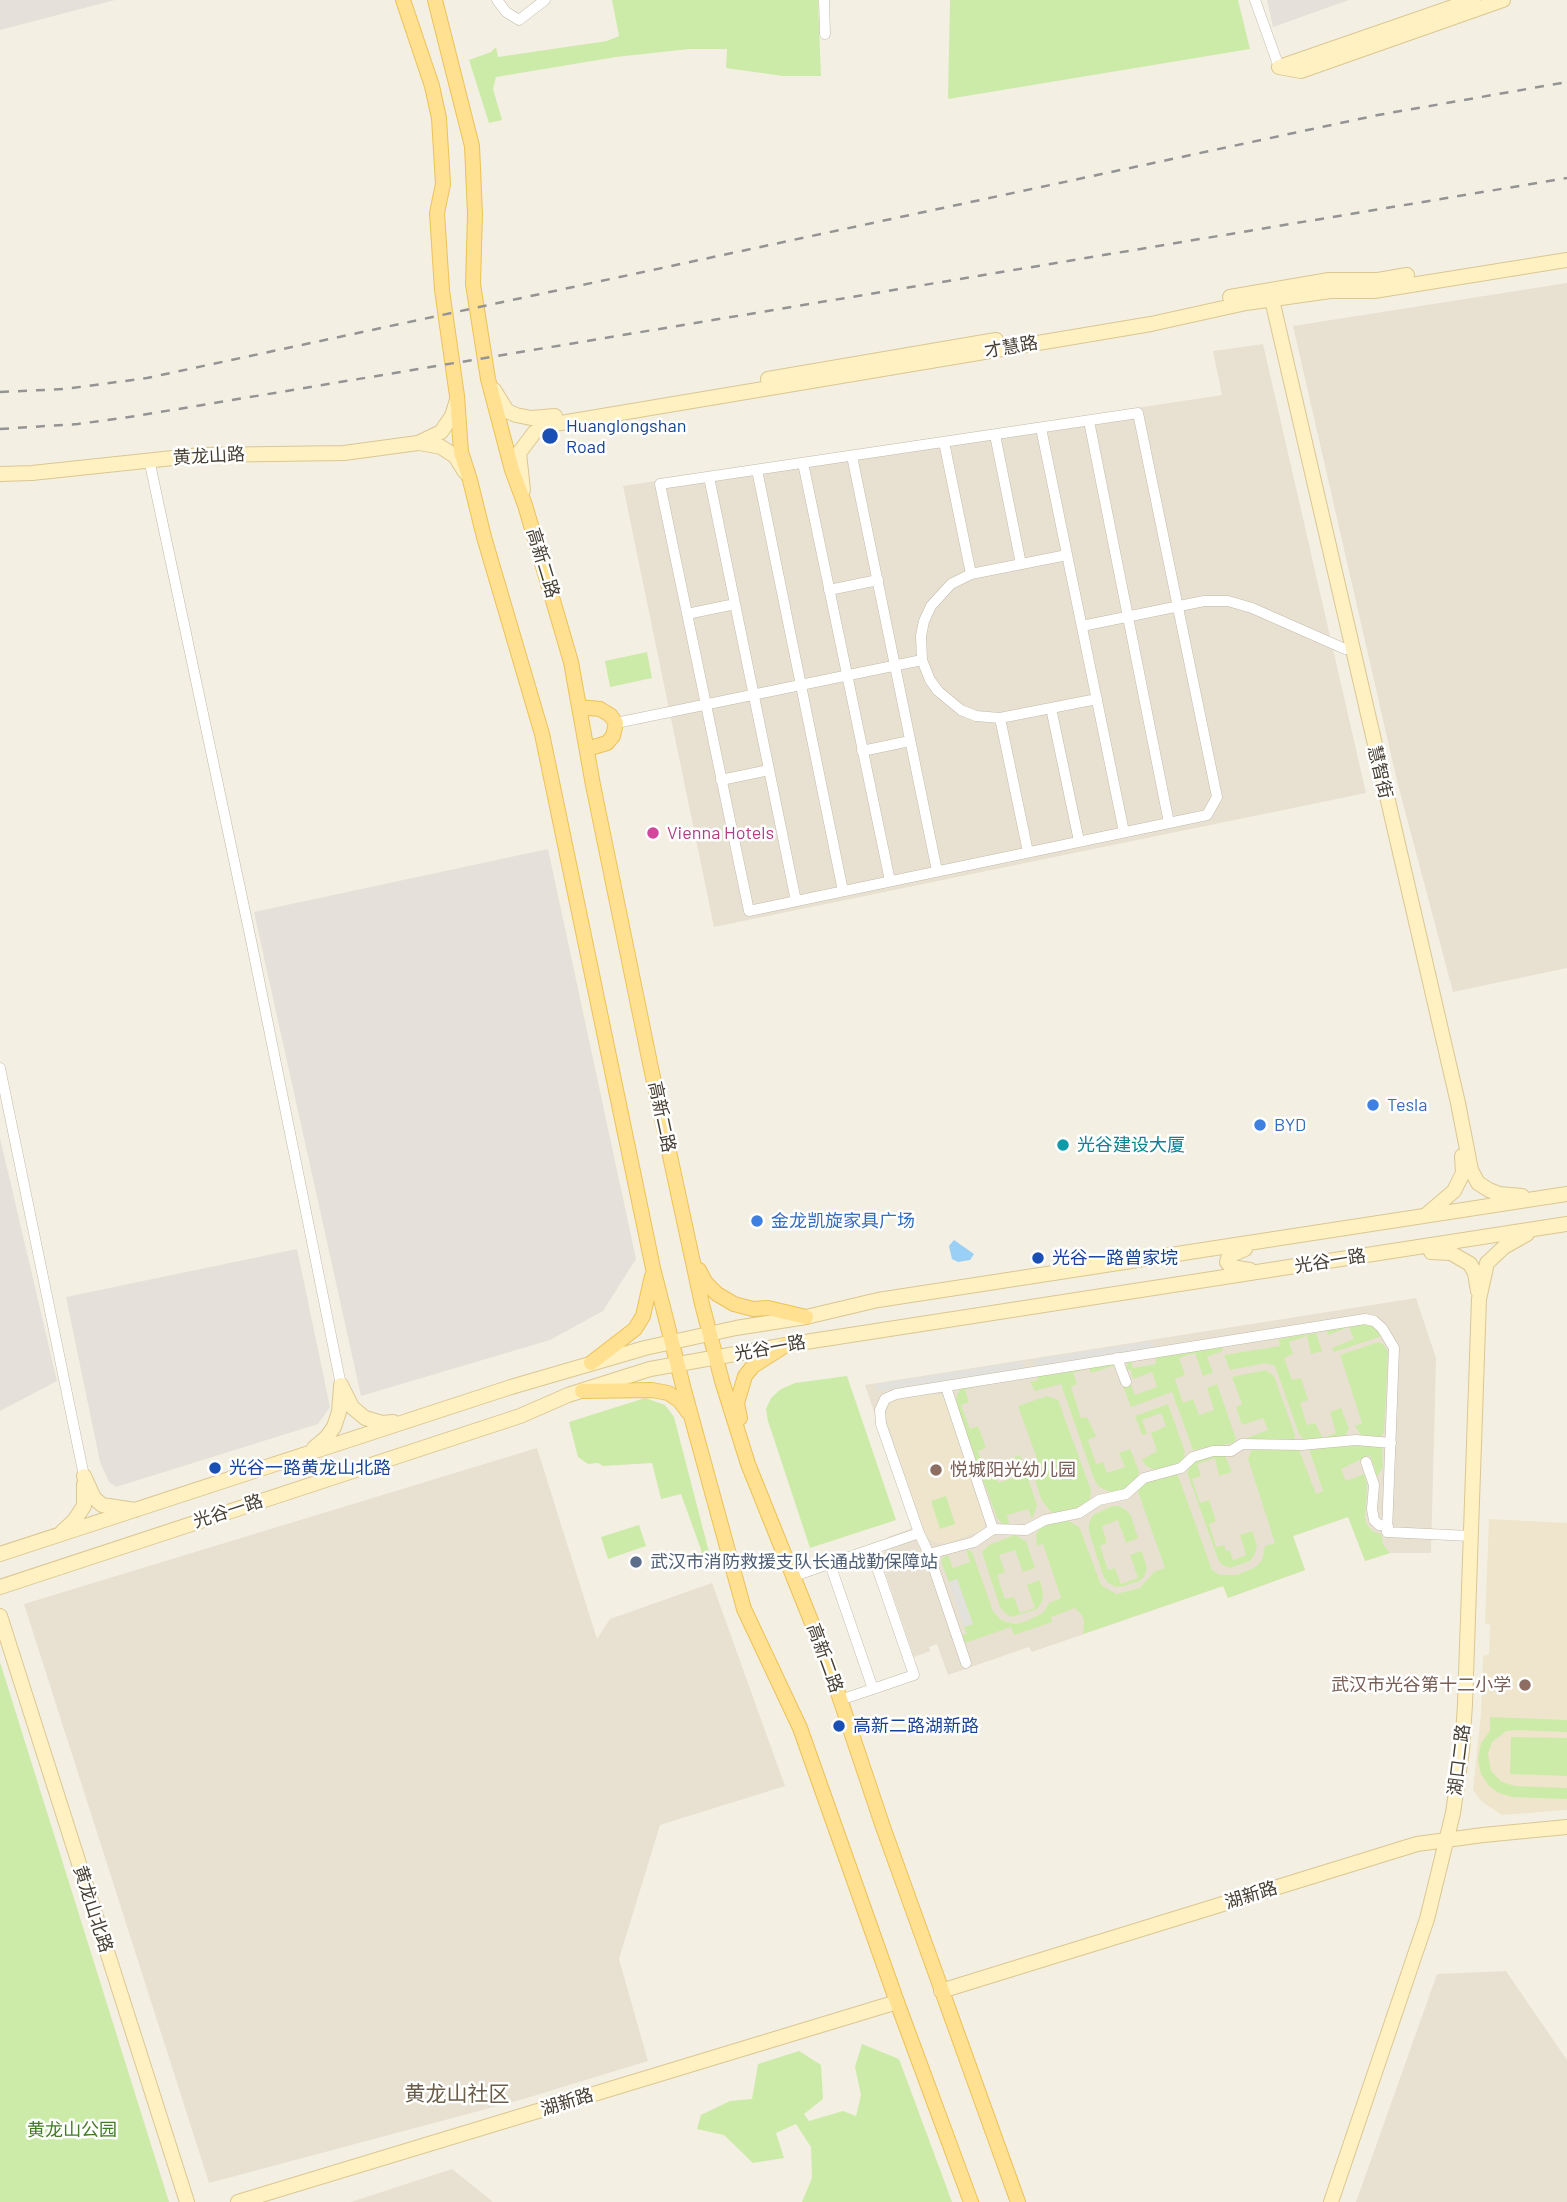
<!DOCTYPE html>
<html>
<head>
<meta charset="utf-8">
<style>
  body { margin:0 }
  canvas { display:block; background:#f3efe3 }
</style>
</head>
<body>
<canvas width="1567" height="2202"></canvas>
<script>
const ctx = document.querySelector('canvas').getContext('2d');
ctx.lineJoin = 'round';
function fillPath(path, color) { ctx.fillStyle = color; ctx.fill(path, 'evenodd'); }
const toPath = rows => new Path2D(rows.map(r => 'M' + r).join(''));
function stroke(path, color, width, dash) { ctx.strokeStyle = color; ctx.lineWidth = width; ctx.lineCap = dash ? 'butt' : 'round'; ctx.setLineDash(dash || []); ctx.stroke(path); }
function write(font, color, halo, rows, align = 'center') {
  ctx.font = font + ' Barlow,"Noto Sans SC",sans-serif'; ctx.lineWidth = 5; ctx.setLineDash([]); ctx.textBaseline = 'middle'; ctx.strokeStyle = halo; ctx.fillStyle = color; for (const [text, x, y, turn = 0] of rows) {
    ctx.save(); ctx.translate(x, y); ctx.rotate((+turn || 0) * Math.PI / 180); ctx.textAlign = isNaN(turn) ? turn : align; if (halo) ctx.strokeText(text, 0, 0); ctx.fillText(text, 0, 0); ctx.restore();
  }
}
const residential = toPath([
  [1567,283,1567,968,1453,992,1397,781,1293,326],
  [1263,344,1366,793,714,927,623,486,1222,395,1213,351],
  [1416,1298,1436,1358,1431,1553,1390,1553,1365,1561,1348,1517,1293,1536,1305,1570,1228,1598,1223,1586,1032,1652,1029,1647,948,1675,937,1644,929,1647,930,1651,914,1657,881,1560,884,1552,892,1549,888,1537,913,1528,865,1385],
  [537,1448,597,1639,610,1619,712,1583,785,1786,660,1825,619,1959,648,2061,520,2100,209,2183,24,1604],
  [1506,1971,1567,2060,1567,2202,1356,2202,1437,1974],
  [452,2169,493,2202,351,2202]
]);
const industrial = toPath([
  [0,0,115,0,0,30],
  [1267,0,1349,0,1273,27],
  [548,849,636,1259,603,1311,550,1340,361,1396,254,912],
  [0,1138,57,1381,0,1411],
  [297,1249,330,1407,318,1424,116,1487,109,1482,100,1462,66,1297]
]);
const education = toPath([
  [929,1393,942,1396,948,1405,986,1516,986,1523,982,1530,947,1544,931,1541,923,1532,885,1415,891,1401],
  [1489,1519,1567,1523,1567,1810,1502,1815,1482,1802,1473,1790,1481,1714,1483,1656,1489,1654,1490,1625,1485,1623]
]);
const green = toPath([
  [612,0,818,0,821,76,783,76,726,68,727,49,689,49,616,57,496,77,493,89,502,120,489,123,469,60,491,52,496,47,498,57,607,41,619,36],
  [950,0,1238,0,1250,49,948,99],
  [647,652,652,678,610,687,605,661],
  [1365,1322,1373,1324,1382,1336,1334,1352,1332,1348,1354,1339,1349,1327,1328,1335,1327,1329],
  [1316,1333,1322,1351,1311,1354,1307,1336,1289,1342,1293,1354,1284,1358,1292,1380,1301,1378,1308,1400,1300,1403,1307,1425,1315,1423,1323,1438,1336,1433,1330,1412,1341,1408,1349,1429,1344,1437,1304,1440,1299,1434,1275,1366,1266,1363,1230,1370,1224,1355,1280,1346,1279,1339],
  [1378,1342,1384,1345,1388,1352,1384,1433,1379,1438,1362,1437,1355,1426,1362,1423,1340,1355],
  [1221,1345,1223,1351,1207,1357,1213,1373,1203,1376,1195,1353,1179,1358,1185,1375,1175,1379,1183,1403,1193,1399,1199,1415,1214,1410,1207,1388,1217,1384,1236,1439,1234,1443,1193,1450,1172,1392,1131,1407,1122,1384,1129,1380,1135,1395,1157,1387,1152,1372,1133,1379,1130,1369,1126,1371,1128,1362,1131,1360,1133,1368,1156,1364,1155,1356],
  [1112,1362,1114,1366,1091,1373,1089,1368,1073,1373,1077,1384,1071,1387,1081,1418,1087,1417,1096,1436,1088,1440,1096,1464,1103,1462,1107,1473,1125,1467,1119,1453,1130,1449,1139,1471,1137,1480,1126,1488,1113,1493,1099,1487,1094,1479,1061,1384,1035,1391,1030,1382,1038,1380,1036,1375],
  [1266,1370,1274,1376,1295,1435,1294,1440,1250,1440,1247,1438,1268,1430,1263,1418,1242,1425,1236,1407,1242,1404,1232,1377],
  [847,1376,896,1520,810,1548,768,1421,766,1409,771,1398,781,1389,795,1383],
  [984,1384,965,1390,969,1402,961,1405,970,1429,978,1426,986,1448,978,1451,986,1475,994,1472,998,1483,1016,1477,1007,1460,1020,1455,1037,1505,1032,1519,1028,1509,1007,1515,1010,1526,1003,1524,997,1518,956,1405,957,1395,960,1390,965,1387],
  [1047,1396,1058,1400,1091,1490,1090,1499,1083,1507,1061,1514,1053,1514,1042,1501,1033,1474,1041,1470,1018,1406],
  [645,1398,665,1405,674,1417,710,1556,704,1558,681,1494,661,1499,652,1463,603,1466,598,1463,588,1464,578,1457,569,1422],
  [1168,1404,1185,1452,1184,1458,1180,1464,1162,1470,1153,1469,1146,1466,1142,1460,1157,1451,1151,1433,1166,1426,1161,1413,1142,1420,1147,1434,1142,1435,1135,1416],
  [1356,1443,1381,1446,1382,1449,1383,1467,1377,1476,1370,1455,1341,1469,1346,1481,1364,1474,1367,1485,1365,1517,1366,1523,1372,1531,1381,1534,1383,1544,1390,1553,1365,1561,1348,1517,1293,1536,1305,1570,1228,1598,1223,1586,1083,1634,1084,1621,1081,1614,1075,1608,1051,1617,1052,1622,1014,1635,1011,1627,965,1643,962,1635,967,1634,964,1627,972,1624,957,1579,949,1582,941,1561,943,1557,948,1555,953,1568,970,1562,966,1549,972,1552,993,1611,1000,1619,1007,1622,1015,1624,1027,1621,1043,1613,1049,1603,1061,1598,1043,1544,1037,1546,1036,1534,1041,1527,1059,1521,1067,1520,1079,1527,1082,1534,1101,1585,1116,1594,1140,1588,1154,1572,1165,1568,1137,1489,1145,1482,1177,1473,1212,1570,1220,1575,1237,1575,1256,1567,1262,1560,1265,1546,1275,1543,1248,1459,1252,1449,1299,1450,1316,1494,1323,1491,1309,1449,1312,1447],
  [1214,1455,1225,1456,1232,1472,1219,1476,1215,1458,1197,1464,1201,1476,1192,1479,1200,1503,1209,1500,1216,1521,1209,1524,1216,1547,1224,1545,1226,1551,1230,1551,1233,1560,1246,1555,1240,1535,1252,1531,1257,1545,1255,1554,1250,1561,1230,1568,1221,1564,1218,1559,1187,1472,1194,1462],
  [946,1496,955,1524,940,1529,931,1501],
  [1112,1506,1119,1506,1126,1510,1131,1516,1138,1538,1126,1543,1118,1520,1102,1526,1107,1543,1100,1546,1108,1570,1115,1568,1121,1584,1138,1578,1130,1555,1142,1551,1147,1568,1144,1577,1139,1581,1124,1586,1116,1587,1108,1583,1103,1575,1089,1532,1089,1523,1093,1515],
  [639,1525,646,1546,608,1559,601,1537],
  [1015,1535,1026,1541,1035,1568,1023,1572,1015,1550,999,1555,1005,1572,997,1575,1005,1599,1014,1597,1020,1613,1035,1608,1027,1585,1040,1580,1043,1593,1042,1602,1037,1609,1012,1617,1005,1613,1000,1607,982,1552,989,1545],
  [0,1662,169,2202,0,2202],
  [1490,1717,1567,1720,1567,1732,1517,1730,1506,1731,1492,1742,1488,1754,1491,1771,1502,1782,1515,1786,1567,1788,1567,1799,1512,1797,1499,1793,1489,1786,1481,1774,1478,1760,1481,1743,1490,1731],
  [1511,1737,1567,1738,1567,1776,1510,1774],
  [862,2044,899,2059,952,2202,802,2202,812,2178,811,2147,796,2124,776,2133,784,2158,753,2163,724,2135,697,2129,701,2115,730,2101,752,2099,758,2064,799,2051,821,2065,823,2099,804,2114,809,2121,843,2111,856,2116,861,2095,855,2067]
]);
const parking = toPath([
  [1153,1341,1154,1348,1036,1366,1035,1359],
  [1023,1361,1024,1369,877,1391,876,1384],
  [957,1579,973,1624,964,1627,949,1582]
]);
const water = toPath([
  [954,1240,974,1254,970,1260,958,1262,952,1259,949,1246]
]);
const street = toPath([
  [497,0,506,12,519,20,545,0],
  [824,0,825,34],
  [1255,0,1279,67],
  [1138,413,1217,797,1207,815,749,911,660,484,1138,413],
  [1089,421,1169,823],
  [1041,428,1124,832],
  [995,435,1021,564],
  [944,442,971,574],
  [852,456,937,871],
  [149,459,251,940,341,1385],
  [803,463,890,881],
  [757,470,843,891],
  [709,477,796,901],
  [1067,555,971,574,951,584,931,606,924,621,921,636,922,660,930,680,938,691,961,710,976,716,1000,718,1097,699],
  [829,590,878,580],
  [687,614,735,604],
  [1082,626,1204,601,1228,601,1252,608,1345,649],
  [1051,708,1079,841],
  [1000,718,1028,852],
  [616,723,922,660],
  [862,751,910,741],
  [721,780,769,770],
  [0,1068,84,1476],
  [1117,1358,1126,1382],
  [1366,1462,1374,1485,1372,1509,1374,1520,1379,1525,1388,1526],
  [993,1529,1026,1530,1045,1520,1079,1513,1099,1500,1126,1494,1144,1478,1181,1468,1193,1457,1213,1451,1231,1451,1242,1444,1301,1445,1356,1440,1391,1443],
  [919,1533,929,1554,966,1663],
  [929,1554,974,1542,993,1529,946,1387],
  [830,1564,873,1689,914,1675,871,1550],
  [794,1576,919,1533,881,1424,880,1410,885,1399,896,1394,1365,1319,1374,1321,1382,1328,1394,1348,1387,1532,1470,1536],
  [840,1700,873,1689]
]);
const secondary = toPath([
  [1282,66,1473,0],
  [1279,67,1301,71,1503,0],
  [1270,291,1458,1103,1471,1170,1478,1183,1489,1190,1499,1194,1522,1196],
  [1230,297,1329,280,1378,280,1407,275],
  [768,379,996,340],
  [494,390,507,411,516,415,531,418,555,416],
  [420,443,441,447,455,456,465,472],
  [0,474,32,473,201,455,344,453,418,443,441,432,452,416,457,400],
  [523,490,519,453,534,433,543,426,1151,324,1246,303,1330,291,1374,291,1567,260],
  [1426,1215,1454,1191,1463,1173,1462,1156],
  [1245,1249,1229,1256,1227,1262,1231,1267,1250,1270],
  [1431,1252,1451,1253,1470,1264,1475,1273,1478,1291],
  [341,1385,352,1407,365,1418,382,1423,393,1422],
  [314,1448,326,1438,334,1427,339,1412,341,1387],
  [84,1476,94,1498,102,1505,135,1510],
  [62,1532,74,1521,84,1506,84,1484],
  [0,1554,511,1387,645,1348,736,1328,806,1317,878,1300,1567,1194],
  [0,1587,520,1416,568,1395,650,1369,786,1345,1567,1224],
  [0,1616,187,2202],
  [941,1991,1417,1844,1483,1835,1567,1827],
  [238,2202,897,2002],
  [1331,2202,1427,1919,1453,1813,1462,1750,1465,1704,1479,1299,1487,1263,1504,1247,1527,1234]
]);
const primary = toPath([
  [403,0,432,86,439,118,443,184,437,213,442,290,457,396,461,452,470,480,484,537,542,734,653,1268,684,1390,744,1609,800,1728,897,2002,971,2202],
  [435,0,472,146,475,214,473,284,488,379,512,470,525,505,571,662,593,785,651,1068,702,1304,722,1381,748,1464,828,1663,883,1827,1018,2202],
  [579,707,600,709,610,715,616,723,613,736,607,743,587,749],
  [699,1270,706,1283,717,1294,734,1304,753,1309,768,1308,806,1317],
  [591,1363,635,1329,643,1316,652,1276],
  [582,1391,652,1390,668,1393,679,1400,688,1412],
  [740,1418,737,1403,745,1376,753,1366,786,1345]
]);
const rail = toPath([
  [0,392,65,389,147,378,1378,115,1567,82],
  [0,429,78,424,136,416,1567,178]
]);
const markers = [
  [550,436,9,"#1a4fb4"],
  [653,833,7,"#d1479c"],
  [1373,1105,7,"#3f7fe0"],
  [1260,1125,7,"#3f7fe0"],
  [1063,1145,7,"#0f9aa8"],
  [757,1221,7,"#3f7fe0"],
  [1038,1258,7,"#1a4fb4"],
  [215,1468,7,"#1a4fb4"],
  [936,1470,7,"#8d6e63"],
  [636,1562,7,"#5c6f8a"],
  [1525,1685,7,"#8d6e63"],
  [839,1726,7,"#1a4fb4"]
];
const streetNames = [
  ["才慧路",1011,347,-10],
  ["黄龙山路",209,456,-3],
  ["高新二路",543,563,73],
  ["慧智街",1380,772,77],
  ["高新二路",662,1117,78],
  ["光谷一路",1330,1261,-9],
  ["光谷一路",770,1348,-10],
  ["光谷一路",228,1511,-18],
  ["高新二路",825,1658,70],
  ["湖口二路",1459,1760,-83],
  ["湖新路",1251,1895,-17],
  ["黄龙山北路",93,1909,72],
  ["湖新路",567,2102,-17]
];
const transitNames = [
  ["Huanglongshan",566,426],
  ["Road",566,447],
  ["光谷一路曾家垸",1052,1258],
  ["光谷一路黄龙山北路",229,1468],
  ["高新二路湖新路",853,1726]
];
const hotelNames = [
  ["Vienna Hotels",667,833]
];
const shopNames = [
  ["Tesla",1387,1105],
  ["BYD",1274,1125],
  ["金龙凯旋家具广场",771,1221]
];
const cultureNames = [
  ["光谷建设大厦",1077,1145]
];
const educationNames = [
  ["悦城阳光幼儿园",950,1470],
  ["武汉市光谷第十二小学",1511,1685,"right"]
];
const serviceNames = [
  ["武汉市消防救援支队长通战勤保障站",650,1562]
];
const parkNames = [
  ["黄龙山公园",72,2130]
];
const quarterNames = [
  ["黄龙山社区",457,2094]
];
fillPath(residential, '#e8e1d1');
fillPath(industrial, '#e5e0d9');
fillPath(education, '#eee5cc');
fillPath(green, '#cdeba8');
fillPath(parking, '#e3e1dc');
fillPath(water, '#9acff6');
stroke(street, '#c2baa8', 11);
stroke(secondary, '#dbc791', 16);
stroke(primary, '#edc257', 16);
stroke(street, '#fff', 10);
stroke(secondary, '#fff1c2', 14);
stroke(primary, '#ffe191', 14);
stroke(rail, '#949494', 2.5, [9, 9]);
for (const [x, y, r, color] of markers) { const dot = new Path2D(); dot.arc(x, y, r, 0, 2 * Math.PI); ctx.fillStyle = color; ctx.fill(dot); stroke(dot, '#fff', 2.5); }
write('18px', '#463f33', '#fff', streetNames);
write('18px', '#164399', '#fff', transitNames, 'left');
write('18px', '#b23c85', '#fff', hotelNames, 'left');
write('18px', '#366cbe', '#fff', shopNames, 'left');
write('18px', '#0d838f', '#fff', cultureNames, 'left');
write('18px', '#785e54', '#fff', educationNames, 'left');
write('18px', '#4e5e75', '#fff', serviceNames, 'left');
write('18px', '#437c22', '#fff', parkNames);
write('21px', '#695d49', '#fff', quarterNames);
</script>
</body>
</html>
